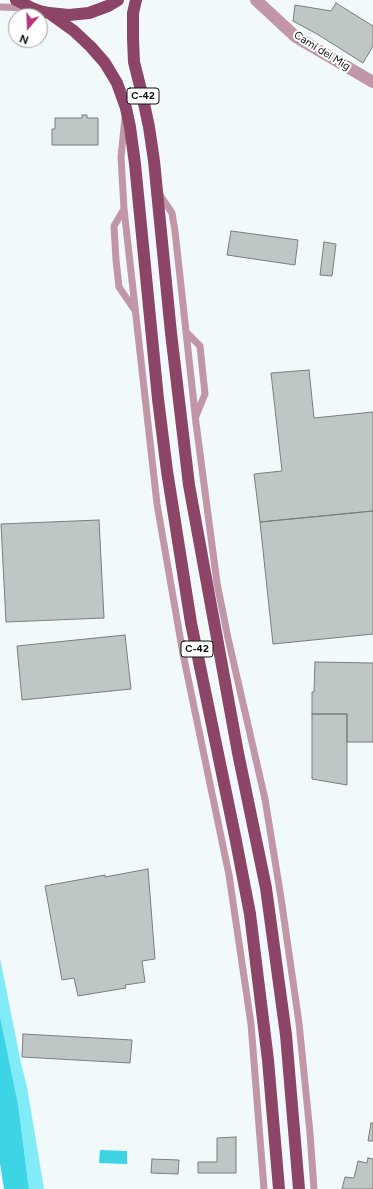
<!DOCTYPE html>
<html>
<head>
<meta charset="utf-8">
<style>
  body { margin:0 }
  #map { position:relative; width:373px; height:1189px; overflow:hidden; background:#f2f9fa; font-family:Figtree,sans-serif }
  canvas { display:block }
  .north { position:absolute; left:8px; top:8px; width:40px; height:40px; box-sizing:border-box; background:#fff; border:1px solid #9e9f9f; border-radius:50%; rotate:199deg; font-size:11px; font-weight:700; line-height:16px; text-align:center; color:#0c0e0f }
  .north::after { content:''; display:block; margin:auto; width:14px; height:18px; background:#b8347a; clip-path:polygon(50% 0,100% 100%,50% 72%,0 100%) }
</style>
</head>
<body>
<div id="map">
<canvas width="373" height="1189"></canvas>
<div class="north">N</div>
</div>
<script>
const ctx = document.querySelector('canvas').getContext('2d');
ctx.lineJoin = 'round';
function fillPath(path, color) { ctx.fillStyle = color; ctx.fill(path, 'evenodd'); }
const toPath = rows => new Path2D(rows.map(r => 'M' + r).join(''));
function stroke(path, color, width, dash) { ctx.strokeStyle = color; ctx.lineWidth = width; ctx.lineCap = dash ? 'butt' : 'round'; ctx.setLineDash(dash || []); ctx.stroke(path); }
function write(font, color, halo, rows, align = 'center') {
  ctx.font = font + ' Figtree,sans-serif'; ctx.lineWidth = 4; ctx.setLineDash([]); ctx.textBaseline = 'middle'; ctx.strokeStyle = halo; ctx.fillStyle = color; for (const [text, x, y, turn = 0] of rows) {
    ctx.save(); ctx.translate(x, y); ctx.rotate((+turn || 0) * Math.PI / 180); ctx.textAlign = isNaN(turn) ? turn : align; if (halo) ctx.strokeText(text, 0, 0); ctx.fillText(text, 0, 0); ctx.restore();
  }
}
const green = toPath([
  [0,958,21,1063,27,1087,44,1189,29,1189,18,1104,0,1016]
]);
const water = toPath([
  [0,1016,18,1104,29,1189,4,1189,0,1163],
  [100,1150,127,1151,127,1164,99,1163]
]);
const building = toPath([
  [336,3,373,26,373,46,363,63,317,34,293,21,295,5,331,11,336,3],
  [82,115,87,115,87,118,98,118,98,145,52,145,52,129,55,129,55,118,82,118,82,115],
  [231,231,298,240,295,265,227,255,231,231],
  [324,242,336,244,332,276,320,275,324,242],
  [309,370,314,418,373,412,373,511,260,522,254,474,282,471,271,373,309,370],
  [373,511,373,634,273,644,260,522,373,511],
  [99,520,104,618,6,622,1,524,99,520],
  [125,635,131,689,22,700,17,646,125,635],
  [315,662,373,663,373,742,347,742,347,714,312,714,312,692,314,692,315,662],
  [312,714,347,714,347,785,312,779,312,714],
  [148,869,155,959,142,961,145,982,125,985,126,988,78,996,74,978,62,980,45,886,105,875,105,877,148,869],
  [23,1034,132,1040,130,1063,22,1057,23,1034],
  [371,1123,373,1123,373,1141,368,1141,371,1123],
  [236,1137,236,1173,198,1173,198,1162,217,1162,217,1138,236,1137],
  [368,1158,373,1159,373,1189,342,1189,345,1177,354,1178,358,1161,367,1163,368,1158],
  [152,1159,179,1160,178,1174,151,1173,152,1159]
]);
const lane = toPath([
  [0,7,26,8],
  [125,118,121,157,124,209,157,504,183,654,229,875,251,1024,264,1189],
  [160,195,172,213,175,231,196,423,217,583,228,638,265,799,281,898,299,1023,310,1133,314,1189],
  [124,209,114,226,116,260,119,287,134,309],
  [186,332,200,346,205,394,196,416]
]);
const street = toPath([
  [256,0,296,37,373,82]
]);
const primary = toPath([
  [16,0,32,8,40,11,49,13,69,15,89,13,108,6,118,0],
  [136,0,133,13,133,39,134,62,142,94,149,127,154,161,171,333,189,485,238,753,266,888,286,1035,299,1189],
  [49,13,74,31,91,47,105,63,117,83,126,108,130,127,135,164,158,399,167,471,191,623,236,841,250,914,268,1060,279,1189]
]);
const shields = [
  [143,96,32],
  [197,649,32]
];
const shieldNames = [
  ["C-42",143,96],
  ["C-42",197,649]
];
const streetNames = [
  ["Camí del Mig",322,51,32]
];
fillPath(green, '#82ebf8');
fillPath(water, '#3dd5e5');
fillPath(building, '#bfc6c6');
stroke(building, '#787e7e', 1);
stroke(lane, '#c196a8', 7);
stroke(street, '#c196a8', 12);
stroke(primary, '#8c4566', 12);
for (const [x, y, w] of shields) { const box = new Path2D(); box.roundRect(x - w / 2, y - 8, w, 16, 3); ctx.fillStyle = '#fff'; ctx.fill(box); stroke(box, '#0c0e0f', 1); }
write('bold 10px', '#0c0e0f', null, shieldNames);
write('11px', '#0c0e0f', '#fff', streetNames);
</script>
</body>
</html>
